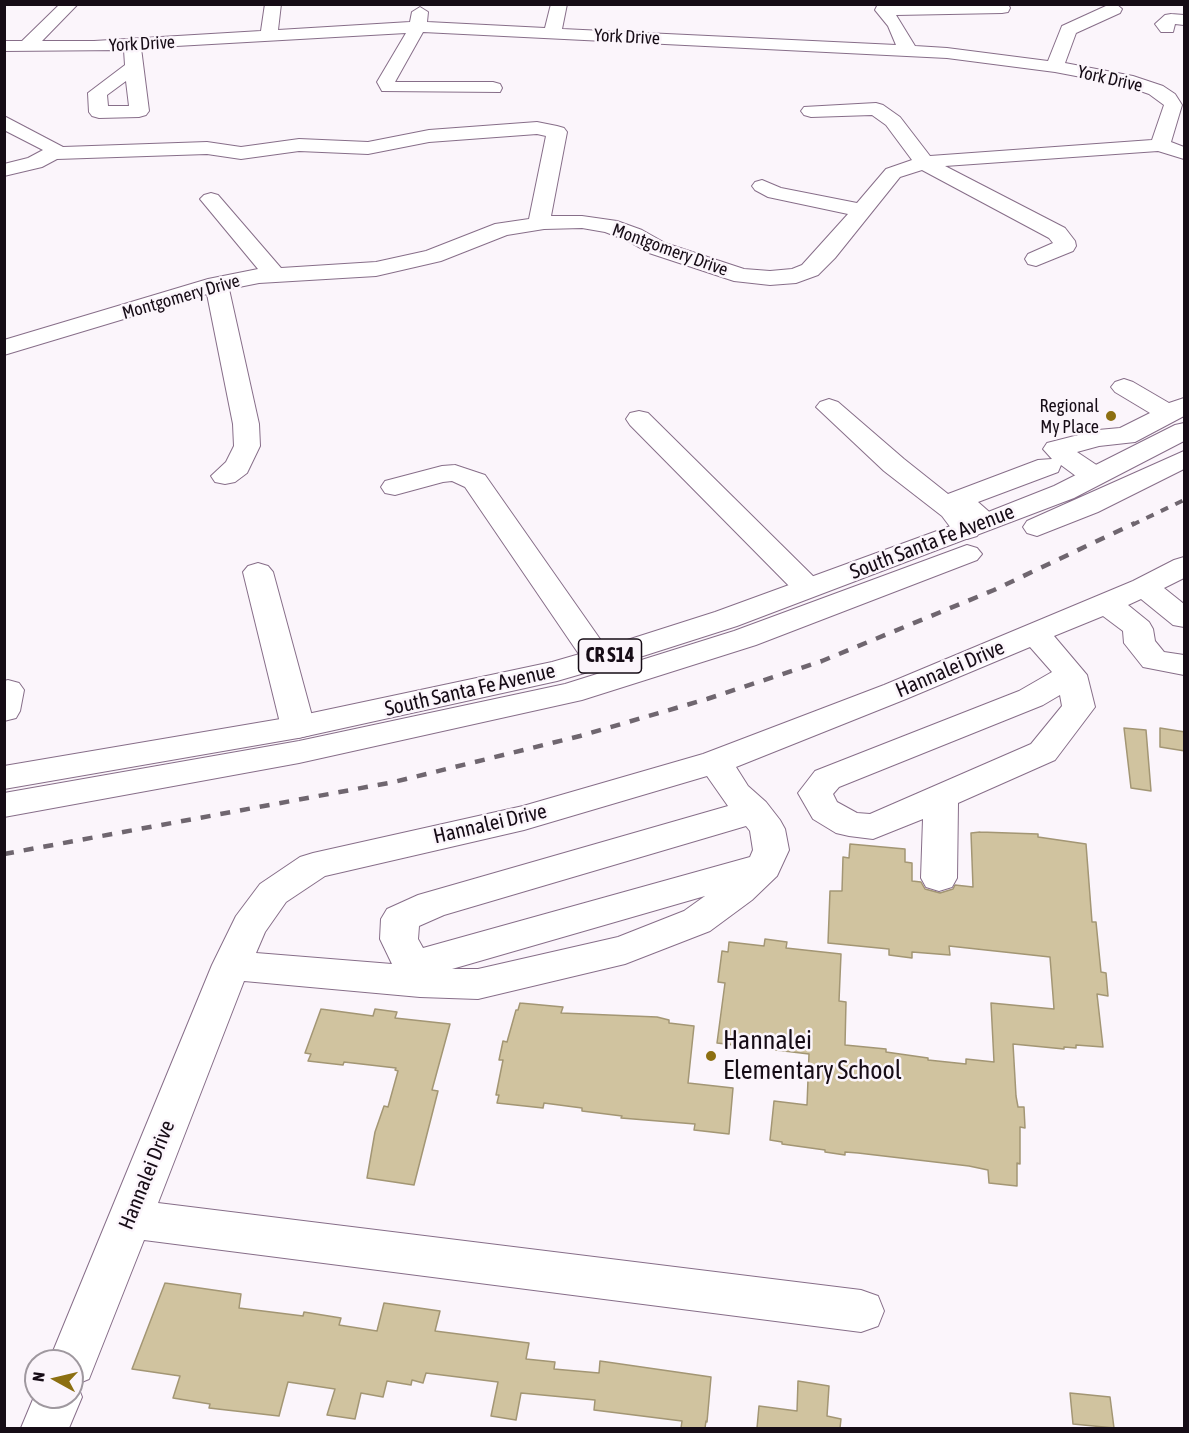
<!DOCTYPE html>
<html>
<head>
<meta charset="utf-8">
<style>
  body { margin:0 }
  #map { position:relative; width:1189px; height:1433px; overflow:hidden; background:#fbf5fb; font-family:"Asap Condensed",sans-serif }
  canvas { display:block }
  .frame { position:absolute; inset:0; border:6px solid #160c16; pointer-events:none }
  .north { position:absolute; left:24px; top:1349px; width:60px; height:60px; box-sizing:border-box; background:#fbf5fb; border:2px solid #9f989f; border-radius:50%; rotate:278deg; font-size:16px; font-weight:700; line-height:24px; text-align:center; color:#160c16 }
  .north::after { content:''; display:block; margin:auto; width:21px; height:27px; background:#8c6f11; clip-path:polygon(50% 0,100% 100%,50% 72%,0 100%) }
</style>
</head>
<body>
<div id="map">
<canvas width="1189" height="1433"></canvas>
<div class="frame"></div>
<div class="north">N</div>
</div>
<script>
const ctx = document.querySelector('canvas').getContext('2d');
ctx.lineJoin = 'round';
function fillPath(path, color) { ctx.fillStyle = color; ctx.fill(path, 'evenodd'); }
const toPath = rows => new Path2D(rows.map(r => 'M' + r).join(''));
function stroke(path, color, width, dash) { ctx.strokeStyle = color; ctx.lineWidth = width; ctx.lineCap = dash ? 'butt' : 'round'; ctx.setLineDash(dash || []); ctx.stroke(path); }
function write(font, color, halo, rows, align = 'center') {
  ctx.font = font + ' "Asap Condensed",sans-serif'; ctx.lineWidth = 5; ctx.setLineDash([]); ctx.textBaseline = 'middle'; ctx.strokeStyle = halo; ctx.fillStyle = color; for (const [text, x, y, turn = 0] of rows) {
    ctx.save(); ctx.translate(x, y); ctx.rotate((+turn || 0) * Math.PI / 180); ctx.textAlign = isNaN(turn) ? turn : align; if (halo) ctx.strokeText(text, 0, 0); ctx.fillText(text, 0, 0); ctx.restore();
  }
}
const building = toPath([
  [1124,728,1146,730,1151,791,1131,788,1124,728],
  [1160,728,1185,732,1185,751,1160,747,1160,728],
  [980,832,1038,834,1038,837,1086,844,1092,922,1096,922,1101,972,1106,973,1108,996,1097,994,1103,1047,1076,1045,1076,1048,1064,1047,1064,1049,1013,1044,1016,1096,1018,1107,1024,1107,1025,1128,1020,1127,1020,1164,1017,1163,1017,1186,989,1183,988,1170,969,1166,858,1153,845,1152,845,1155,825,1152,825,1150,782,1144,782,1142,770,1140,774,1101,807,1105,809,1054,717,1043,725,983,718,982,722,951,728,952,729,942,764,946,765,939,787,942,786,948,841,954,839,1001,846,1002,845,1045,886,1049,886,1052,928,1058,928,1060,966,1064,966,1059,994,1062,991,1003,1054,1009,1050,957,949,946,950,955,912,952,912,958,889,955,889,949,828,943,830,891,842,891,843,857,849,858,850,844,905,849,905,862,912,863,912,881,921,882,925,889,940,893,953,889,955,885,973,887,971,833,980,832],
  [520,1003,563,1007,561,1013,657,1017,669,1020,669,1023,694,1026,688,1083,733,1088,729,1134,694,1130,695,1124,621,1118,622,1116,582,1111,582,1108,544,1103,543,1108,497,1103,499,1095,496,1095,503,1060,499,1060,503,1041,507,1042,516,1010,518,1010,520,1003],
  [321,1009,373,1016,375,1009,397,1012,395,1018,450,1024,432,1090,438,1091,414,1185,367,1178,375,1132,384,1106,388,1107,398,1071,395,1070,396,1068,344,1062,343,1065,308,1061,311,1054,305,1053,321,1009],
  [165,1283,241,1294,239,1308,303,1316,304,1312,341,1318,339,1325,377,1331,384,1303,440,1311,435,1331,529,1343,526,1359,555,1362,554,1369,599,1373,600,1361,711,1377,707,1422,706,1421,705,1428,681,1428,682,1421,594,1410,595,1400,521,1393,516,1420,491,1416,498,1382,426,1373,423,1383,412,1380,411,1385,387,1381,383,1397,361,1393,355,1419,327,1415,335,1389,288,1382,279,1416,209,1408,210,1404,173,1398,180,1376,132,1369,165,1283],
  [798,1381,829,1386,827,1416,841,1419,840,1428,757,1428,759,1406,797,1411,798,1381],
  [1070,1393,1110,1397,1114,1428,1073,1424,1070,1393]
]);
const minor = toPath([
  [60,4,78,4,42,41,94,41,261,31,265,4,281,4,278,30,410,22,412,12,420,7,428,12,427,22,545,28,551,4,567,4,562,29,896,45,888,26,875,10,877,6,1008,4,1010,8,1008,12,1002,13,896,15,915,46,947,48,1048,61,1062,26,1108,5,1116,4,1122,9,1120,13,1076,33,1065,63,1133,76,1163,86,1175,94,1182,105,1171,142,1184,147,1184,159,1158,151,945,166,1065,228,1075,241,1076,246,1073,251,1036,266,1028,264,1025,259,1028,254,1053,243,1049,238,922,170,900,177,835,258,818,275,796,283,770,285,734,281,649,253,626,240,605,232,582,228,544,229,507,235,441,261,376,276,259,283,229,289,259,424,260,446,247,473,235,482,225,484,215,482,211,476,226,462,234,446,233,424,207,294,4,355,4,340,208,279,258,269,200,199,204,195,211,193,218,195,281,268,376,262,426,251,495,224,529,219,546,136,537,134,429,142,368,154,299,151,241,159,207,154,57,159,42,167,4,176,4,164,28,158,43,150,4,130,4,116,63,147,207,142,241,147,299,139,368,142,429,130,537,122,557,126,564,128,567,132,551,216,582,216,617,221,642,230,665,243,744,269,770,271,792,269,802,265,848,214,768,197,755,190,752,186,755,182,762,180,781,188,857,203,886,169,912,160,886,125,872,115,811,117,804,115,801,111,804,107,876,103,883,105,900,117,930,156,1152,140,1164,105,1149,94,1123,85,1055,72,947,58,423,32,395,82,493,82,500,84,502,88,500,92,382,91,377,82,406,33,141,48,149,111,146,115,139,117,99,118,92,116,89,112,88,93,125,65,124,50,4,51,4,41,22,41,60,4],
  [126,81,129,106,108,106,107,95,126,81],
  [1171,14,1184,15,1184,25,1175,24,1173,32,1161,32,1155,24,1165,15,1171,14],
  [1124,379,1133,382,1169,403,1184,398,1184,416,1135,442,1099,446,1077,452,1104,470,1108,476,1104,482,1094,484,1084,482,1061,465,1058,472,978,502,995,517,991,523,978,525,981,530,977,536,967,539,957,536,942,516,884,471,816,407,820,402,829,399,838,402,904,459,948,494,1038,460,1052,459,1043,449,1047,443,1098,430,1120,428,1150,413,1115,392,1111,387,1115,382,1124,379],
  [639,411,648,413,819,582,823,588,819,594,808,597,797,594,630,425,626,419,630,413,639,411],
  [455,465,485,475,614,659,609,666,598,669,587,666,465,487,452,481,443,482,395,495,385,493,381,487,385,481,442,466,455,465],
  [1184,557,1184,578,1164,588,1184,604,1184,627,1173,625,1141,599,1128,605,1149,622,1153,629,1155,641,1164,652,1184,655,1184,675,1143,667,1124,643,1123,631,1103,616,1054,636,1087,675,1095,707,1055,760,958,803,957,878,952,887,939,891,926,887,921,878,923,819,873,839,849,836,836,833,813,819,798,793,815,771,1019,691,1052,672,1030,647,906,699,736,767,748,786,766,802,780,820,785,829,789,850,777,876,752,900,710,931,625,964,478,999,420,997,244,981,158,1203,861,1290,878,1296,884,1311,878,1326,861,1332,144,1240,89,1379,77,1384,82,1397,69,1428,21,1428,36,1392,36,1397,72,1397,72,1361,49,1361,212,965,236,916,260,884,300,857,313,853,523,806,703,754,884,685,1133,581,1174,560,1184,557],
  [1060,695,1062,706,1031,744,870,814,857,813,837,802,833,794,839,787,1043,705,1060,695],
  [707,776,728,806,418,895,387,909,381,919,380,939,392,964,256,953,265,932,286,902,325,876,524,830,707,776],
  [746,826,750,831,753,850,750,857,423,948,418,939,419,926,444,915,746,826],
  [705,896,684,911,618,937,478,969,452,969,705,896],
  [258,563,268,566,273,572,315,727,310,735,298,738,286,735,281,727,243,572,248,566,258,563],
  [8,680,19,683,24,690,20,711,16,718,4,721,4,681,8,680]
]);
const major = toPath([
  [1184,423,1184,441,1074,498,737,626,643,656,557,681,298,738,4,789,4,766,298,716,552,662,621,642,715,612,978,516,1054,486,1175,425,1184,423],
  [1184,451,1184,469,1098,512,1037,536,1027,533,1023,527,1027,521,1184,451],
  [967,545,977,548,982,554,977,560,756,645,582,700,299,763,4,817,4,793,299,741,565,684,734,631,967,545]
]);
const railFar1 = toPath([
  [1132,525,1184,500]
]);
const rail = toPath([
  [4,854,394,782,580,736,707,699,822,661,994,590,1135,523]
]);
const markers = [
  [1111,416,6,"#8c6f11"],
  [711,1056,6,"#8c6f11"]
];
const farStreetnames = [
  ["York Drive",627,37,3],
  ["York Drive",142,44,-3],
  ["York Drive",1110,79,13],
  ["Montgomery Drive",670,250,20],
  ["Montgomery Drive",181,297,-16]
];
const farPoinames = [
  ["Regional",1099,406],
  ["My Place",1099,427]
];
const shields = [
  [610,656,63]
];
const shieldNames = [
  ["CR S14",610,656]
];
const streetNames = [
  ["South Santa Fe Avenue",932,542,-21],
  ["Hannalei Drive",950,669,-23],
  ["South Santa Fe Avenue",470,690,-13],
  ["Hannalei Drive",490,824,-13],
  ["Hannalei Drive",147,1175,-68]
];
const nearPoinames = [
  ["Hannalei",723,1041],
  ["Elementary School",723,1071]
];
fillPath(building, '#d0c39f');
stroke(building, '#a39674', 1.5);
stroke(minor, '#876e89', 2);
stroke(major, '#876e89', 2);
fillPath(minor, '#fff');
fillPath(major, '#fff');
stroke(railFar1, '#6f666f', 4, [8, 8]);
stroke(rail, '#6f666f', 4.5, [10, 10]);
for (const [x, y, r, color] of markers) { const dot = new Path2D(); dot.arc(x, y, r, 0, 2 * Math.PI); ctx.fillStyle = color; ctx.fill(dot); stroke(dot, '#fbf5fb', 2); }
write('18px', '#160c16', '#fbf5fb', farStreetnames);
write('18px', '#160c16', '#fbf5fb', farPoinames, 'right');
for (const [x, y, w] of shields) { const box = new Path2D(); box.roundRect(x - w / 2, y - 17, w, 34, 4.5); ctx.fillStyle = '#fbf5fb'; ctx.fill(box); stroke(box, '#160c16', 1.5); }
write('bold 20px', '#160c16', null, shieldNames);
write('21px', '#160c16', '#fbf5fb', streetNames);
write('26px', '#160c16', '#fbf5fb', nearPoinames, 'left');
</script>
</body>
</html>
